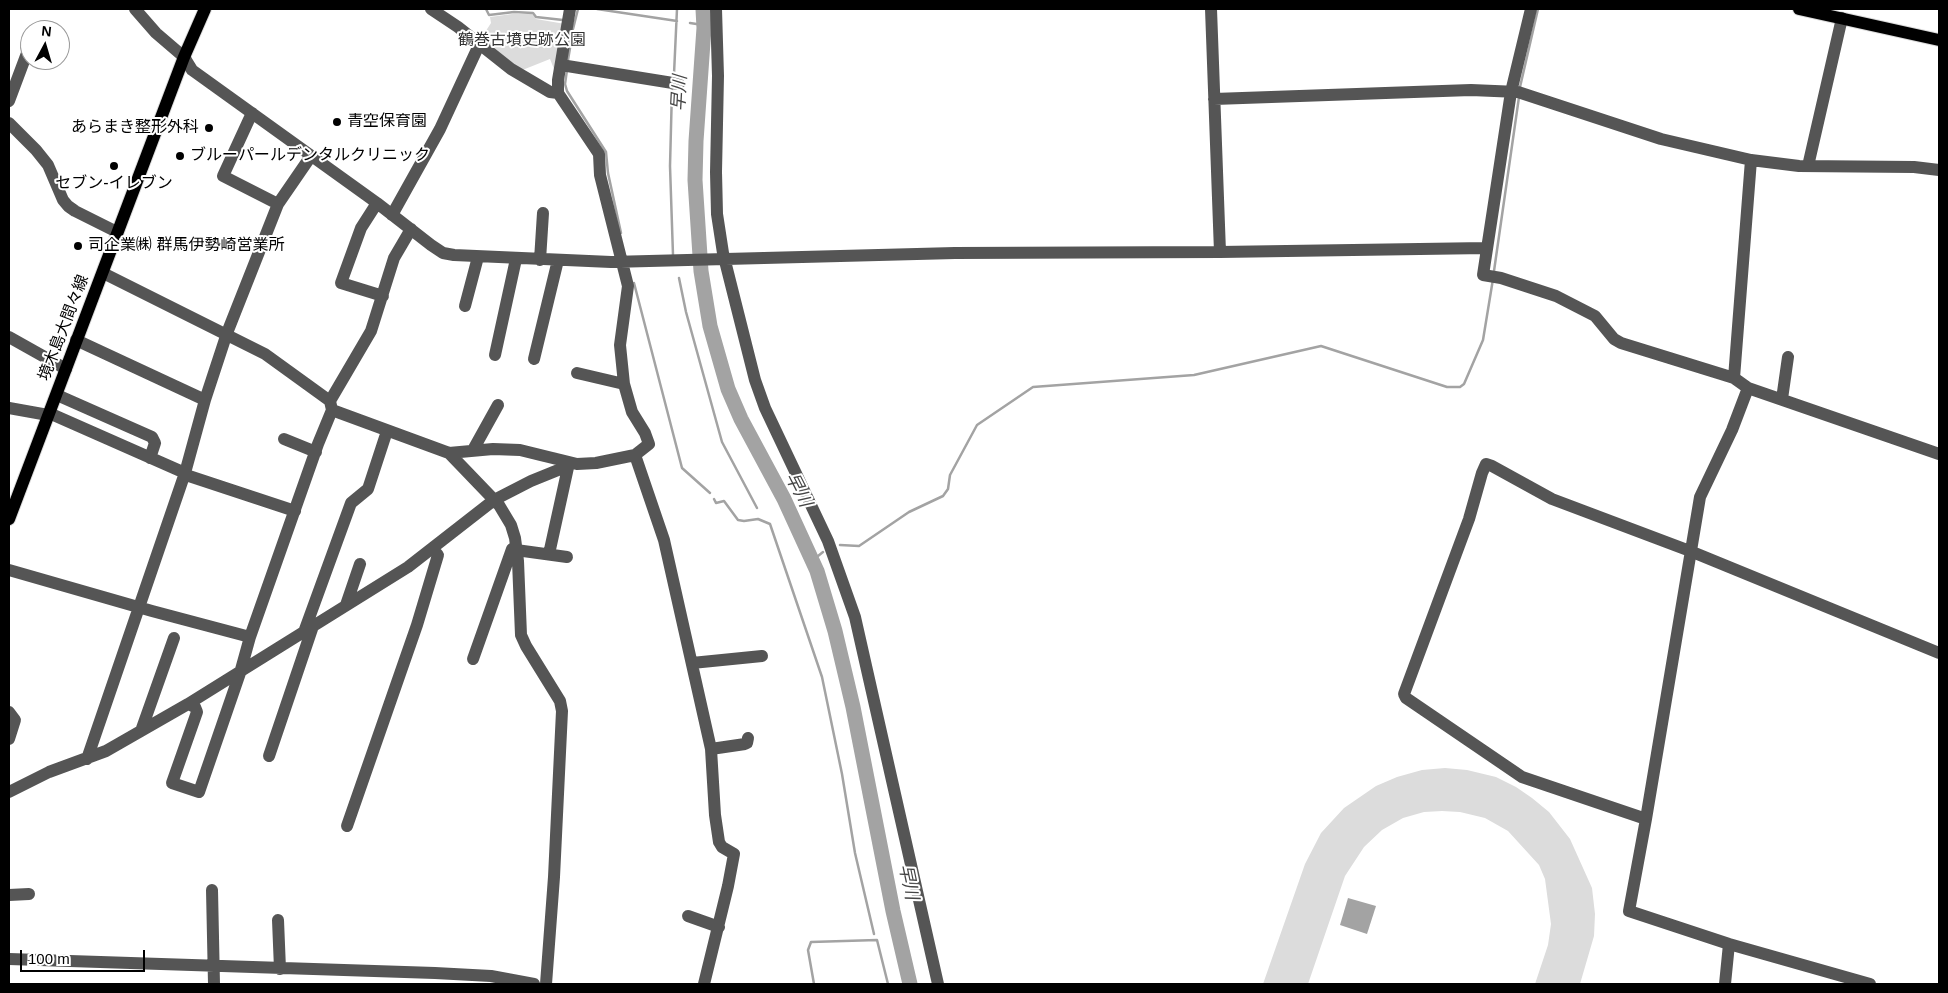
<!DOCTYPE html>
<html>
<head>
<meta charset="utf-8">
<style>
  body { margin:0 }
  #map { position:relative; width:1948px; height:993px; overflow:hidden; background:#fff; font-family:Arial,sans-serif }
  canvas { display:block }
  .frame { position:absolute; inset:0; border:10px solid #000; pointer-events:none }
  .north { position:absolute; left:20px; top:20px; width:50px; height:50px; box-sizing:border-box; background:#fff; border:1px solid #999; border-radius:50%; rotate:6deg; font-size:14px; font-weight:700; line-height:20px; text-align:center; color:#000 }
  .north::after { content:''; display:block; margin:auto; width:18px; height:22px; background:#000; clip-path:polygon(50% 0,100% 100%,50% 72%,0 100%) }
  .scale { position:absolute; left:20px; top:950px; width:125px; height:22px; box-sizing:border-box; border:2px solid #000; border-top:0; padding-left:6px; font-size:15px; line-height:18px; white-space:nowrap; color:#000; -webkit-text-stroke:4px #fff; paint-order:stroke }
</style>
</head>
<body>
<div id="map">
<canvas width="1948" height="993"></canvas>
<div class="frame"></div>
<div class="north">N</div>
<div class="scale">100 m</div>
</div>
<script>
const ctx = document.querySelector('canvas').getContext('2d');
ctx.lineJoin = 'round';
function fillPath(path, color) { ctx.fillStyle = color; ctx.fill(path, 'evenodd'); }
const toPath = rows => new Path2D(rows.map(r => 'M' + r).join(''));
function stroke(path, color, width, dash) { ctx.strokeStyle = color; ctx.lineWidth = width; ctx.lineCap = dash ? 'butt' : 'round'; ctx.setLineDash(dash || []); ctx.stroke(path); }
function write(font, color, halo, rows, align = 'center') {
  ctx.font = font + ' Arial,"Noto Sans JP",sans-serif'; ctx.lineWidth = 4; ctx.setLineDash([]); ctx.textBaseline = 'middle'; ctx.strokeStyle = halo; ctx.fillStyle = color; for (const [text, x, y, turn = 0] of rows) {
    ctx.save(); ctx.translate(x, y); ctx.rotate((+turn || 0) * Math.PI / 180); ctx.textAlign = isNaN(turn) ? turn : align; if (halo) ctx.strokeText(text, 0, 0); ctx.fillText(text, 0, 0); ctx.restore();
  }
}
const green = toPath([
  [512,14,532,14,536,19,565,24,556,74,550,59,520,71,480,40,491,23,490,17],
  [1445,768,1467,770,1496,777,1516,787,1532,798,1549,812,1570,839,1592,888,1595,914,1594,936,1580,984,1535,984,1548,945,1551,924,1545,879,1539,865,1508,831,1485,818,1460,812,1442,811,1424,812,1403,818,1382,830,1364,847,1345,876,1308,984,1263,984,1305,864,1321,833,1344,808,1376,786,1397,777,1422,770]
]);
const water = toPath([
  [1348,898,1376,906,1367,934,1340,925]
]);
const stream = toPath([
  [486,9,489,15,514,12,533,13,536,17,563,20],
  [597,9,677,21],
  [690,23,703,25],
  [573,29,578,9],
  [568,60,571,42],
  [567,70,565,84,567,91,606,152,608,173,621,233],
  [674,74,677,9],
  [1520,87,1538,9],
  [672,89,670,166,673,255],
  [1494,271,1519,97],
  [679,278,686,312,722,442,757,508],
  [634,283,682,468,710,493],
  [714,499,716,503,724,501,738,520,744,521,758,519,770,524,822,677,842,774,855,853,874,934],
  [840,545,859,546,909,512,943,496,948,489,950,475,977,425,1033,387,1194,375,1321,346,1447,387,1460,387,1464,384,1483,340,1493,279],
  [813,560,823,552],
  [814,984,808,950,811,942,877,940,888,984]
]);
const river = toPath([
  [703,9,704,28,696,141,695,180,701,271,710,326,728,389,741,419,784,499,817,571,835,631,853,707,893,911,910,984]
]);
const minor = toPath([
  [135,9,156,33,184,57,192,70,377,203,431,245,443,253,454,255,611,262,955,253,1220,252,1486,248],
  [716,9,718,76,716,172,717,214,723,253,755,380,765,408,828,541,855,617,938,984],
  [1211,9,1220,252],
  [1531,9,1511,92,1483,275,1501,278,1556,296,1595,316,1614,339,1621,343,1734,378,1748,388,1939,454],
  [561,65,679,84],
  [558,93,558,80,570,9],
  [1214,99,1471,90,1518,92,1661,139,1751,160,1799,166,1914,167,1939,170],
  [9,101,30,45],
  [252,113,223,176,278,204],
  [9,123,36,150,48,165,63,200,68,206,75,211,117,232],
  [1808,166,1842,18],
  [377,203,361,228,341,283,383,296],
  [392,215,440,129,479,45],
  [540,260,543,213],
  [103,273,265,354,330,401,332,410,318,444,250,637,240,673,199,792,172,783,197,712,195,707,188,704],
  [465,306,478,257],
  [9,337,66,369],
  [76,340,205,400],
  [495,355,516,259],
  [534,359,558,260],
  [577,373,624,384],
  [1734,378,1751,160],
  [1748,388,1732,430,1700,497,1646,819,1629,911,1729,944,1870,984],
  [57,395,152,437,155,443,150,458],
  [1782,399,1788,357],
  [330,401,371,331,394,258,411,229],
  [9,408,48,415],
  [332,410,449,453,493,449,520,450,577,464,596,463,635,455,649,444,645,433,632,412,624,384,620,345,628,286,600,175,599,154,558,93,550,92,511,69,458,27,431,9],
  [49,413,185,473,189,476,295,511],
  [284,439,316,452],
  [473,450,498,405],
  [449,453,499,505,511,525,515,538,518,561,521,635,526,646,560,701,562,711,554,877,546,984],
  [635,455,664,540,711,749,715,815,719,842,722,847,734,854,728,886,704,984],
  [516,550,567,557],
  [549,554,569,463],
  [9,570,152,611,250,637],
  [346,605,360,564],
  [304,632,351,503,368,489,387,431],
  [473,659,512,549,516,546],
  [692,663,762,656],
  [9,712,15,720,9,739],
  [141,731,174,638],
  [711,749,745,744,747,743,748,738],
  [269,756,313,626],
  [87,759,185,473,205,400,227,333,278,204,311,156],
  [9,792,49,772,106,751,188,704,408,567,494,500,531,481,568,466],
  [1646,819,1522,777,1406,698,1404,694,1469,519,1482,473,1486,464,1492,466,1552,499,1690,551,1939,653],
  [347,826,417,625,438,555,433,549],
  [212,890,214,984],
  [9,895,29,894],
  [688,916,719,927],
  [278,920,280,969],
  [9,959,435,973,491,976,534,984],
  [1725,984,1729,944]
]);
const major = toPath([
  [1799,9,1939,40],
  [9,519,184,57,205,9]
]);
const markers = [
  [337,122,5,"#000"],
  [209,128,5,"#000"],
  [180,156,5,"#000"],
  [114,166,5,"#000"],
  [78,246,5,"#000"]
];
const parkNames = [
  ["鶴巻古墳史跡公園",522,41]
];
const poiNames = [
  ["青空保育園",347,122],
  ["あらまき整形外科",199,128,"right"],
  ["ブルーパールデンタルクリニック",190,156],
  ["セブン-イレブン",114,184,"center"],
  ["司企業㈱ 群馬伊勢崎営業所",88,246]
];
const streetNames = [
  ["境木島大間々線",64,328,-69]
];
const waterNames = [
  ["早川",680,93,-87],
  ["早川",798,490,63],
  ["早川",908,882,78]
];
fillPath(green, '#dcdcdc');
fillPath(water, '#a3a3a3');
stroke(stream, '#a3a3a3', 2.5);
stroke(river, '#a3a3a3', 15);
stroke(major, '#dbdbdb', 14);
stroke(minor, '#555', 12);
stroke(major, '#000', 12);
for (const [x, y, r, color] of markers) { const dot = new Path2D(); dot.arc(x, y, r, 0, 2 * Math.PI); ctx.fillStyle = color; ctx.fill(dot); stroke(dot, '#fff', 2); }
write('16px', '#333', '#fff', parkNames);
write('16px', '#000', '#fff', poiNames, 'left');
write('16px', '#000', '#fff', streetNames);
write('italic 18px', '#444', '#fff', waterNames);
</script>
</body>
</html>
